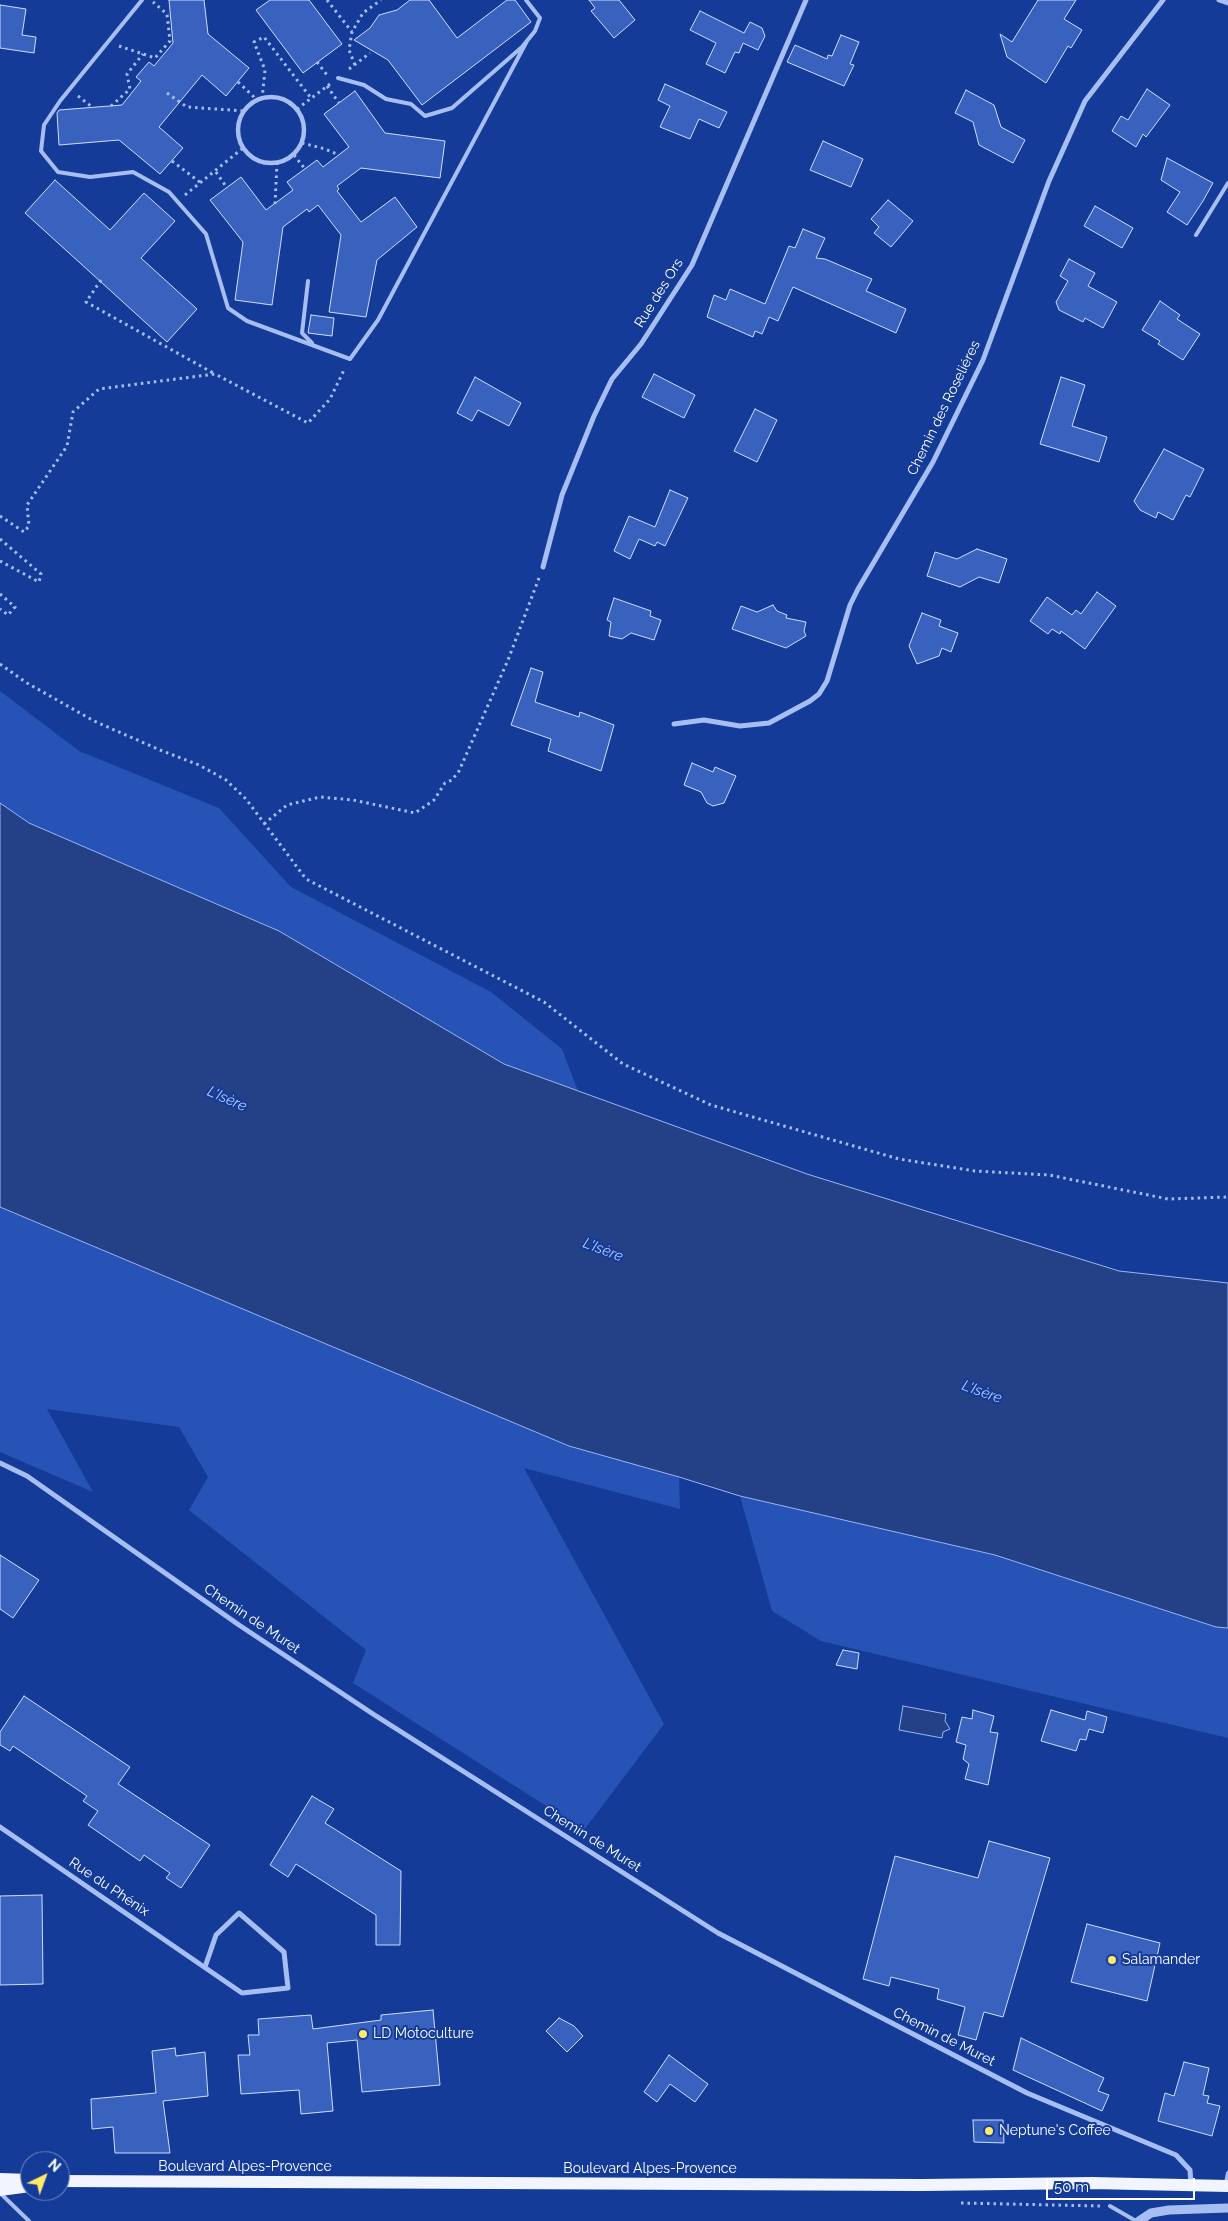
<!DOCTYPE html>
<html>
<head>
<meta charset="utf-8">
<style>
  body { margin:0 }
  #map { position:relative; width:1228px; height:2221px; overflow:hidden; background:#143b98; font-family:Raleway,sans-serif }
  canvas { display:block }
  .north { position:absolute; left:20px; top:2151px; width:50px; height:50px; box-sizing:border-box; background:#143b98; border:1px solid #7289c1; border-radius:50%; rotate:42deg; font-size:14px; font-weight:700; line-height:20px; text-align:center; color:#fff }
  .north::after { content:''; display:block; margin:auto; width:18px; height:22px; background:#ffe968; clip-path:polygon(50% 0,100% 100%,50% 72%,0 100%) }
  .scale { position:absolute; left:1046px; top:2178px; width:149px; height:22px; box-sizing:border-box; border:2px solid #fff; border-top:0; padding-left:6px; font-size:15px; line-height:18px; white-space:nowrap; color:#fff; -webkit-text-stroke:4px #143b98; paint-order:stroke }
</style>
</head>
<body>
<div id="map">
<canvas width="1228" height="2221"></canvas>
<div class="north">N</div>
<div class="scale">50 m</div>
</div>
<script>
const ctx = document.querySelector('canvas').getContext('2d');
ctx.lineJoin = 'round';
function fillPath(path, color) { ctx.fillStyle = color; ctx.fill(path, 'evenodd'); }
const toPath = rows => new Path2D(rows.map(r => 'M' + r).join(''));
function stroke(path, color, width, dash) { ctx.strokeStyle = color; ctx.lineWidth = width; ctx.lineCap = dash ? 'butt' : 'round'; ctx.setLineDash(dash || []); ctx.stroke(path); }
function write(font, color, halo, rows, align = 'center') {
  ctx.font = font + ' Raleway,sans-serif'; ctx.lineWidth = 4; ctx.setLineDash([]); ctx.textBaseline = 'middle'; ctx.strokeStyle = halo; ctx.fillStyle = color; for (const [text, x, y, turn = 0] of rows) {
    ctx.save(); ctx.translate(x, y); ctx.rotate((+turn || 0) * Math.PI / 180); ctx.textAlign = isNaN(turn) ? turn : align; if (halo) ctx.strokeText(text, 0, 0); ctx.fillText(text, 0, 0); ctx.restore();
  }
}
const green = toPath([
  [0,691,79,751,219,808,291,887,491,992,562,1049,578,1091,504,1064,279,931,29,823,0,803],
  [0,1207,569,1446,679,1477,680,1509,524,1468,664,1724,584,1830,353,1683,366,1650,189,1510,208,1477,179,1427,47,1409,93,1492,0,1452],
  [740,1496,995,1555,1215,1627,1228,1628,1228,1738,821,1641,772,1611]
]);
const water = toPath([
  [0,803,29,823,279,931,504,1064,807,1174,1119,1271,1228,1283,1228,1628,1216,1627,995,1555,740,1496,679,1477,569,1446,0,1207,0,803],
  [903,1706,946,1714,945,1721,950,1729,943,1732,942,1738,899,1730,903,1706]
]);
const building = toPath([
  [169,0,204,0,208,34,249,68,226,96,202,75,159,127,183,148,160,174,119,140,59,145,57,113,59,110,122,105,141,81,136,77,149,62,154,66,173,43,169,0],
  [270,0,309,0,342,44,303,73,256,10,270,0],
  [410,0,429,0,457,38,507,0,515,0,531,22,422,105,388,60,354,40,370,28,379,15,397,10,410,0],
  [589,0,619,0,635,20,614,38,591,11,595,8,589,0],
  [1038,0,1076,0,1064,19,1082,30,1071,48,1068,46,1046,83,1007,57,1000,34,1012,42,1038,0],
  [0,5,26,9,22,35,36,37,34,53,0,48,0,5],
  [700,11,744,33,750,22,762,28,765,36,758,50,743,43,739,53,735,52,725,73,706,64,716,43,690,30,700,11],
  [841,35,859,42,850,64,854,65,844,86,787,62,795,45,827,59,828,55,832,56,841,35],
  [665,84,727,112,719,128,699,119,690,139,660,127,670,106,658,100,665,84],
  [1147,89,1170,105,1146,137,1143,134,1136,147,1112,131,1121,116,1128,120,1147,89],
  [966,90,994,105,1001,127,1025,140,1013,163,979,145,973,122,955,113,966,90],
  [355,91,385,133,445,141,440,178,361,168,337,186,339,189,337,191,361,222,395,197,417,227,377,260,366,317,329,312,341,235,318,205,309,212,307,209,283,227,272,305,235,300,243,242,210,200,241,177,266,210,293,190,287,182,317,160,323,167,349,147,324,114,355,91],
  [823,141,863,159,851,187,810,170,823,141],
  [1167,158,1213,183,1203,201,1187,225,1167,212,1180,192,1161,180,1167,158],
  [55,180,110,230,144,193,175,221,141,258,197,309,167,342,25,213,55,180],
  [888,200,913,221,891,247,874,233,879,227,871,219,888,200],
  [1095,206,1133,228,1122,248,1084,226,1095,206],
  [803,229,825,238,816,258,825,259,872,279,866,291,906,309,896,333,793,287,778,321,769,317,762,334,755,331,753,337,707,317,714,295,726,300,730,289,765,304,789,246,795,248,803,229],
  [1069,259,1095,273,1088,286,1117,302,1103,328,1085,318,1083,322,1059,310,1056,302,1068,281,1060,276,1069,259],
  [1160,301,1180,315,1177,319,1200,334,1183,360,1158,344,1160,341,1142,330,1160,301],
  [311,315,334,318,332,336,308,333,311,315],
  [654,374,695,395,684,418,642,397,654,374],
  [475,377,521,403,509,426,478,410,472,421,457,413,475,377],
  [1061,377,1085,385,1072,426,1107,437,1099,462,1040,444,1061,377],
  [755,409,777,420,757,462,734,451,755,409],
  [1164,449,1204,469,1190,497,1186,495,1173,520,1158,512,1156,518,1140,510,1134,501,1164,449],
  [670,490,688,498,665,546,657,542,655,546,639,539,630,559,614,551,629,516,655,527,670,490],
  [977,549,1007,559,999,583,979,577,960,587,927,576,935,552,957,559,977,549],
  [1097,592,1116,606,1085,649,1061,631,1060,634,1052,629,1048,634,1030,621,1047,597,1072,615,1076,610,1081,614,1097,592],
  [614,598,651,611,650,616,661,620,654,640,631,633,622,639,609,636,611,622,607,620,614,598],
  [773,605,777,611,787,615,786,618,806,622,804,631,806,636,786,648,732,629,741,606,757,612,773,605],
  [922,613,941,620,939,626,958,633,951,652,942,648,939,656,917,664,909,646,922,613],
  [531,668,543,672,535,702,579,717,580,712,614,725,601,771,548,751,551,739,511,725,531,668],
  [692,763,713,772,715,767,736,776,724,803,713,806,707,803,701,792,684,785,692,763],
  [0,1555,39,1580,13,1618,0,1609,0,1555],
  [843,1650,859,1653,857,1669,836,1665,843,1650],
  [24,1696,130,1767,118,1784,210,1845,181,1888,166,1878,170,1873,144,1855,140,1861,88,1825,98,1811,83,1801,87,1796,13,1746,10,1751,0,1745,0,1732,24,1696],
  [973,1710,994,1716,990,1732,998,1733,988,1785,965,1779,969,1764,963,1759,966,1745,956,1742,962,1717,972,1719,973,1710],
  [1051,1710,1085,1720,1087,1711,1107,1717,1103,1733,1089,1729,1086,1740,1080,1739,1076,1751,1041,1741,1051,1710],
  [312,1796,334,1809,325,1823,401,1871,400,1945,376,1945,376,1915,296,1864,288,1877,270,1865,312,1796],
  [989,1841,1050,1858,1003,2017,984,2012,976,2040,958,2035,965,2007,937,1999,939,1989,891,1977,889,1986,863,1979,895,1856,978,1878,989,1841],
  [42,1895,43,1984,0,1985,0,1896,42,1895],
  [1087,1924,1160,1943,1147,2001,1071,1982,1087,1924],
  [433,2010,440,2085,362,2092,357,2040,327,2043,333,2111,301,2114,299,2090,241,2094,238,2055,250,2055,248,2035,259,2035,258,2019,311,2015,313,2029,381,2020,381,2015,433,2010],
  [559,2018,574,2026,583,2036,567,2052,546,2031,559,2018],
  [1021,2038,1104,2078,1098,2091,1109,2095,1102,2111,1013,2070,1021,2038],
  [175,2048,176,2056,205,2052,208,2096,163,2101,170,2153,115,2153,113,2127,92,2129,91,2099,156,2093,152,2051,175,2048],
  [669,2055,708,2084,695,2102,670,2084,657,2102,644,2092,669,2055],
  [1184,2062,1209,2068,1203,2095,1209,2096,1207,2103,1220,2106,1212,2136,1158,2121,1165,2093,1174,2096,1184,2062],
  [973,2120,1003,2120,1004,2143,974,2142,973,2120]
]);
const path = toPath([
  [327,0,352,32],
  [119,46,155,58,170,41,167,14,153,2],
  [317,62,327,75],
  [355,65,349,50,352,32,363,13,381,0],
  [349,69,370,53],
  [238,82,253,96,256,101],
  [327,86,339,103],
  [167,93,187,107,244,111],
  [78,96,92,107],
  [262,99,265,70,254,42,264,37,311,98],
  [111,106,130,89,127,74,143,54],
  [297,109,330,84],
  [302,143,325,149,339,155],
  [294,155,305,169],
  [172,161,201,183],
  [216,172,227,188],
  [185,195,243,148],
  [275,204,277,163],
  [101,280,86,302,215,374],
  [0,516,24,532,29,526,27,505,67,446,73,412,99,389,215,374,308,423,330,399,345,368],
  [0,539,41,574,39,582,0,561],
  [0,594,15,607,8,615,0,609],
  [0,664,27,683,94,721,160,750,199,765,226,780,246,799,306,879,544,1002,623,1064,711,1105,899,1159,975,1171,1049,1175,1168,1199,1228,1197],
  [264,824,287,805,320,797,353,800,415,813,434,800,445,783,452,780,459,771,508,660,539,578],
  [961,2203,1100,2206]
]);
const service = toPath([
  [142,0,60,101,44,125,41,151,58,172,90,177,133,172,169,192,206,234,228,308,247,321,350,359,378,320,527,41],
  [338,78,364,85,386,99,411,104,425,116,452,108,522,47,535,31,540,18,526,0],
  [1196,235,1228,183],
  [308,281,302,333,312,343],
  [1226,2183,1228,2173],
  [0,2193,29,2221],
  [1110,2206,1136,2221]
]);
const pedestrian = toPath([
  '238 130a33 33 0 1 1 66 0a33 33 0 1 1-66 0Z'
]);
const minor = toPath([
  [1219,0,1228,3],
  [543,567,562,495,594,416,612,379,641,344,692,265,806,0],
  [674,724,704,720,740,726,769,723,810,701,819,694,827,681,850,605,858,589,933,462,983,360,1049,181,1085,101,1163,0],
  [0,1463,27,1476,239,1625,373,1714,718,1933,1027,2093,1176,2155,1190,2170,1191,2185],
  [0,1827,242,1993,288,1988,284,1952,239,1913,216,1935,205,1967]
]);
const tertiary = toPath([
  [1139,2221,1151,2213,1169,2210,1228,2208]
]);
const primary = toPath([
  [0,2179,30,2180],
  [60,2181,922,2185,1092,2183,1228,2186],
  [0,2190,30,2186]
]);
const markers = [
  [1112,1960,5,"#ffe968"],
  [363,2034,5,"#ffe968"],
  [989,2131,5,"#ffe968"]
];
const streetNames = [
  ["Rue des Ors",659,293,-58],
  ["Chemin des Roseliéres",944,408,-64],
  ["Chemin de Muret",252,1619,34],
  ["Chemin de Muret",592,1839,32],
  ["Rue du Phénix",109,1887,34],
  ["Chemin de Muret",944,2037,27],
  ["Boulevard Alpes-Provence",245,2167],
  ["Boulevard Alpes-Provence",650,2169]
];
const poiNames = [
  ["Salamander",1122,1960],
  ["LD Motoculture",373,2034],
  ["Neptune's Coffee",999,2131]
];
const waterNames = [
  ["L'Isère",227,1099,24],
  ["L'Isère",603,1250,21],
  ["L'Isère",982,1392,20]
];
fillPath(green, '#2753b6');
fillPath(water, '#244087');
stroke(water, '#99b7f5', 1);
fillPath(building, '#3961be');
stroke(building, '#cfddfd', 1);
stroke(path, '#a7bef2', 3, [2.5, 4]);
stroke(service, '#a7bef2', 4);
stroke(pedestrian, '#a7bef2', 4.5);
stroke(minor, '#a7bef2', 5);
stroke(tertiary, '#a7bef2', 9);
stroke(primary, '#f2f5ff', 12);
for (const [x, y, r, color] of markers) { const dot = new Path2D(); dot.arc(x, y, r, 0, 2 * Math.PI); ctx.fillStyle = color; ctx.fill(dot); stroke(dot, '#143b98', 2); }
write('14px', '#fff', '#143b98', streetNames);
write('14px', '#fff', '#143b98', poiNames, 'left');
write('italic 15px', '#b3c9f9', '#143b98', waterNames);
</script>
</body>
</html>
